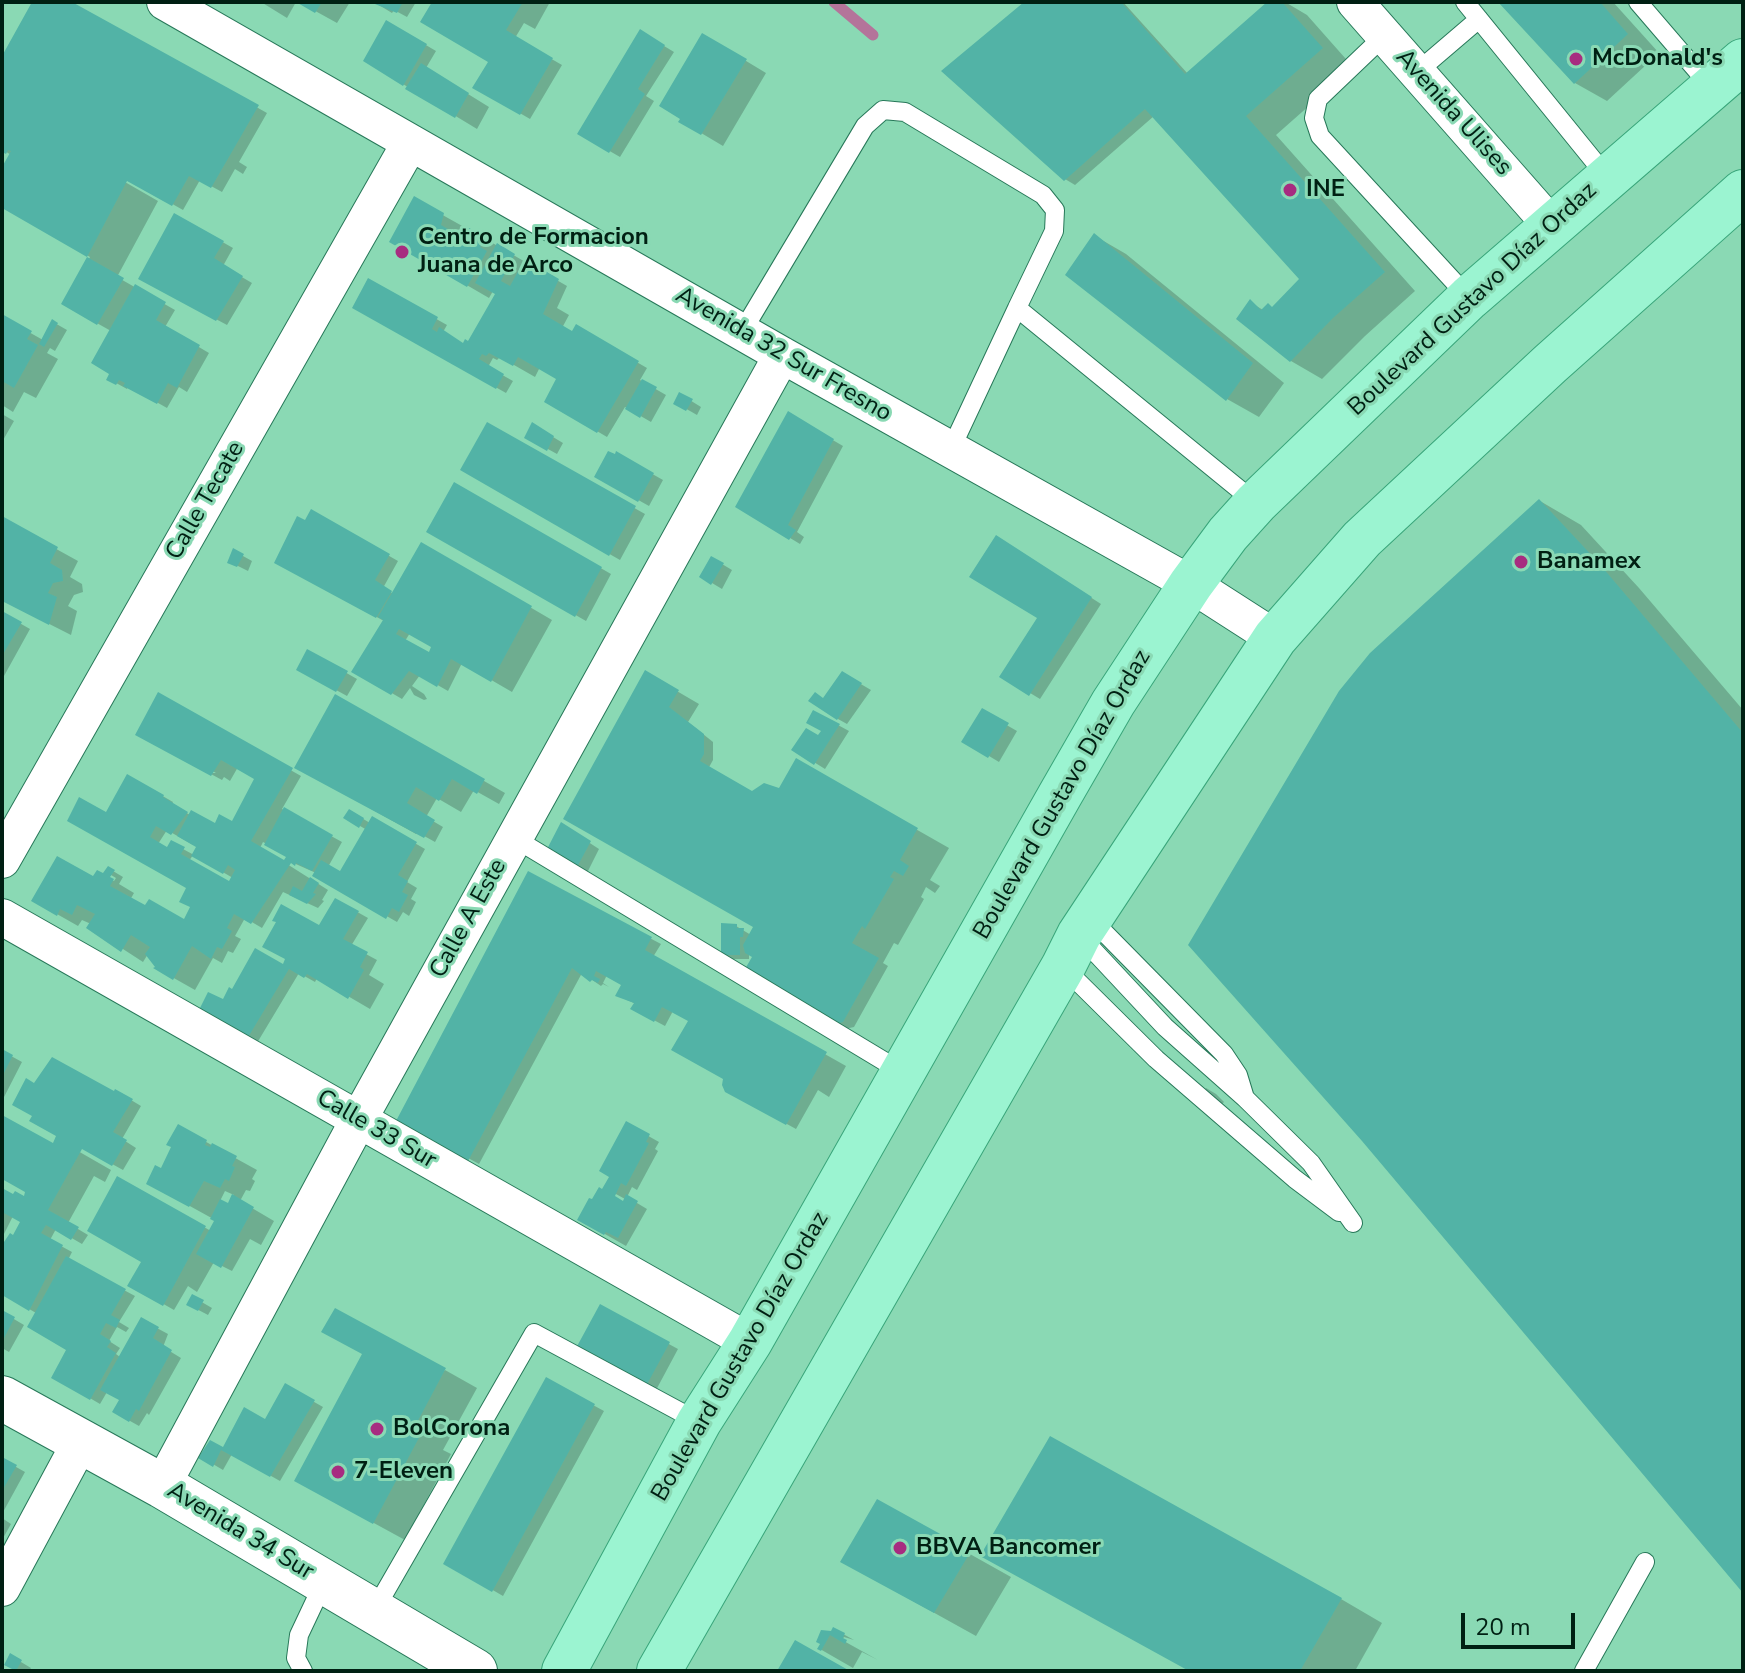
<!DOCTYPE html>
<html>
<head>
<meta charset="utf-8">
<style>
  body { margin:0 }
  #map { position:relative; width:1745px; height:1673px; overflow:hidden; background:#8ad9b4; font-family:"Nunito Sans",sans-serif }
  canvas { display:block }
  .frame { position:absolute; inset:0; border:4px solid #002013; pointer-events:none }
  .scale { position:absolute; left:1461px; top:1613px; width:114px; height:36px; box-sizing:border-box; border:4px solid #002013; border-top:0; padding-left:10px; font-size:24px; line-height:28px; white-space:nowrap; color:#002013; -webkit-text-stroke:6px #8ad9b4; paint-order:stroke }
</style>
</head>
<body>
<div id="map">
<canvas width="1745" height="1673"></canvas>
<div class="frame"></div>
<div class="scale">20 m</div>
</div>
<script>
const ctx = document.querySelector('canvas').getContext('2d');
ctx.lineJoin = 'round';
function fillPath(path, color) { ctx.fillStyle = color; ctx.fill(path, 'evenodd'); }
const toPath = rows => new Path2D(rows.map(r => 'M' + r).join(''));
function stroke(path, color, width, dash) { ctx.strokeStyle = color; ctx.lineWidth = width; ctx.lineCap = dash ? 'butt' : 'round'; ctx.setLineDash(dash || []); ctx.stroke(path); }
function write(font, color, halo, rows, align = 'center') {
  ctx.font = font + ' "Nunito Sans",sans-serif'; ctx.lineWidth = 6; ctx.setLineDash([]); ctx.textBaseline = 'middle'; ctx.strokeStyle = halo; ctx.fillStyle = color; for (const [text, x, y, turn = 0] of rows) {
    ctx.save(); ctx.translate(x, y); ctx.rotate((+turn || 0) * Math.PI / 180); ctx.textAlign = isNaN(turn) ? turn : align; if (halo) ctx.strokeText(text, 0, 0); ctx.fillText(text, 0, 0); ctx.restore();
  }
}
const shadow = toPath([
  [34,2,68,2,267,113,239,162,247,167,243,174,235,169,222,192,200,180,183,210,66,144,64,147,158,201,117,277,175,310,165,327,209,353,187,392,179,387,167,408,128,386,127,389,109,379,111,331,63,304,90,257,2,206,2,171,11,155,2,149,2,60],
  [261,2,296,2,287,18],
  [299,2,350,2,337,23],
  [374,2,416,2,407,17,394,10,392,13],
  [434,2,550,2,535,29,524,23,515,38,562,65,530,119,475,87,490,62],
  [1027,2,1123,2,1188,74,1270,2,1285,2,1307,15,1353,67,1276,135,1415,291,1365,336,1322,379,1291,361,1250,302,1263,310,1273,308,1301,280,1154,116,1075,185,1065,179],
  [1501,2,1613,2,1659,53,1607,101,1575,83],
  [387,22,436,51,426,68,489,107,477,129,365,61],
  [641,32,674,52,646,96,654,101,620,157,580,134],
  [703,35,766,73,723,146,681,121],
  [414,199,464,227,461,238,473,245,470,230,567,286,557,308,569,315,562,328,572,334,576,327,647,368,640,380,666,395,651,422,625,407,607,437,546,401,559,379,540,367,535,377,500,357,497,360,493,358,488,367,513,381,506,393,354,307,369,281,447,325,443,332,464,345,469,343,497,293,493,291,489,298,391,241],
  [175,215,233,248,223,266,252,283,227,325,141,279],
  [1095,236,1126,254,1284,383,1259,417,1227,399,1068,274],
  [2,317,43,340,53,322,67,330,55,351,50,348,47,353,58,359,36,398,24,392,13,412,2,405],
  [680,394,701,407,697,415,676,403],
  [2,414,14,421,2,442],
  [788,414,843,446,797,532,804,537,800,544,737,506],
  [487,425,645,514,620,560,462,470],
  [533,425,563,443,557,454,526,437],
  [617,454,663,480,649,506,597,477],
  [455,484,611,574,586,621,429,531],
  [1540,501,1581,525,1639,588,1743,710,1743,1590],
  [312,512,398,561,383,588,394,594,422,544,552,620,512,692,462,663,448,691,420,675,412,686,424,694,427,699,424,700,414,695,410,688,402,699,354,671,384,621,276,562],
  [410,633,434,647,430,655,405,641],
  [2,519,78,561,70,577,82,584,83,592,74,595,68,606,77,611,71,635,2,600],
  [1006,543,1101,604,1040,699,1002,676,1040,618],
  [234,551,252,561,248,571,230,562],
  [712,558,732,570,722,589,702,577],
  [2,613,30,629,4,676,2,675],
  [308,651,357,679,347,696,298,669],
  [646,673,699,704,688,722,713,742,713,760,708,769,753,794,780,790,796,761,949,848,930,880,940,886,935,893,926,887,921,897,924,899,898,945,894,943,883,963,888,966,854,1027,845,1029,749,953,749,959,733,959,723,953,736,926,751,935,756,927],
  [842,673,871,690,847,724,838,719,824,700],
  [158,695,301,776,282,809,342,842,328,867,340,874,367,830,346,818,350,811,370,823,373,819,425,849,407,882,417,888,411,899,416,902,409,916,403,912,397,922,315,875,316,873,289,861,287,864,328,890,322,900,324,901,318,908,283,892,262,928,245,918,235,936,241,939,233,953,228,951,222,963,213,958,195,990,156,968,148,954,143,962,89,927,91,924,82,920,78,926,34,901,94,879,98,873,114,881,116,878,106,872,108,868,123,877,119,884,134,893,130,900,186,922,192,907,189,888,131,829,128,776,173,802,172,804,190,815,215,826,233,824,257,778,238,767,230,781,224,777,222,780,209,773,216,773,205,767],
  [167,830,193,845,199,846,194,855,172,843,168,849,158,844],
  [263,842,289,856,285,862,260,848],
  [193,855,233,878,230,884,189,861],
  [336,696,505,793,499,804,474,790,461,812,437,798,426,817,443,827,435,842,417,832,416,834,296,767],
  [982,711,1017,731,999,762,964,741],
  [814,712,849,731,825,769,793,749,819,738,824,731],
  [562,825,599,849,587,873,558,858],
  [529,874,661,944,653,957,846,1066,829,1097,818,1090,796,1129,727,1091,726,1078,690,1020,673,1011,665,1026,633,1009,636,1004,627,1000,624,984,607,975,603,983,609,987,603,984,601,986,582,973,479,1164,399,1120],
  [336,900,368,918,351,946,377,960,369,975,384,984,370,1009,317,978,315,982,299,973,257,1043,201,1011,223,1002,233,991,284,967,319,928],
  [2,1051,22,1062,2,1101],
  [34,1085,115,1094,116,1091,141,1106,122,1139,136,1148,123,1170,32,1120,35,1116],
  [1206,1088,1216,1094,1224,1102,1222,1104,1203,1091],
  [2,1117,53,1146,57,1139,111,1170,105,1182,94,1176,68,1223,88,1235,82,1244,56,1229,50,1240,72,1252,68,1260,135,1296,119,1322,129,1328,126,1332,117,1327,109,1341,120,1348,116,1354,120,1357,142,1320,168,1334,163,1347,181,1358,149,1415,147,1413,139,1426,114,1412,121,1399,107,1392,100,1404,54,1377,69,1349,36,1313,2,1293,2,1248,14,1238,23,1221,13,1216,2,1238,2,1191,32,1202,28,1192,2,1177],
  [627,1124,659,1142,655,1149,658,1151,637,1190,632,1187,627,1197,647,1209,626,1246,582,1221,624,1203,625,1199,605,1188,612,1176],
  [179,1127,257,1170,252,1179,255,1181,250,1191,246,1190,240,1201,274,1221,261,1245,250,1239,232,1271,214,1262,197,1292,188,1286,174,1310,130,1285,144,1262,118,1179,211,1231,217,1221,148,1183,162,1170,174,1147],
  [225,1191,234,1195,229,1206,220,1201],
  [193,1297,212,1308,208,1315,189,1305],
  [601,1307,678,1349,655,1392,578,1349],
  [2,1312,24,1325,9,1352,2,1348],
  [445,1370,477,1388,443,1450,451,1454,405,1540,328,1498],
  [547,1380,604,1411,503,1596,446,1563],
  [286,1386,323,1407,280,1481,232,1454,223,1470,201,1457,211,1442,224,1449,266,1422],
  [2,1459,25,1472,2,1514],
  [877,1502,1011,1577,976,1636,884,1585],
  [2,1518,11,1524,2,1540],
  [1341,1599,1382,1623,1355,1671,1191,1671],
  [834,1629,854,1640,844,1637,842,1640,878,1660,862,1652,853,1668,820,1649,827,1635],
  [11,1656,31,1668,29,1671,18,1671,6,1664]
]);
const stream = toPath([
  [834,2,873,35]
]);
const building = toPath([
  [32,2,72,2,259,105,211,188,189,176,172,206,127,181,87,257,2,208,2,167,11,151,8,150,6,154,2,152,2,56],
  [296,2,322,2,315,13],
  [370,2,403,2,397,13],
  [432,2,523,2,506,30,553,58,520,115,472,88,488,62,420,22],
  [1024,2,1121,2,1185,74,1267,2,1282,2,1323,48,1246,116,1385,272,1333,318,1290,362,1236,319,1250,299,1261,310,1268,303,1272,307,1299,279,1145,109,1064,181,941,71],
  [1498,2,1600,2,1628,34,1574,84],
  [386,20,427,44,403,86,363,61],
  [640,29,665,45,638,89,645,94,609,153,577,134],
  [702,33,747,59,701,135,678,122,680,119,659,106],
  [421,63,469,93,455,118,405,89],
  [414,196,444,213,441,225,463,238,469,228,486,237,480,247,487,251,467,287,389,242],
  [174,213,224,241,214,258,243,276,216,321,138,279],
  [1094,233,1253,363,1226,401,1065,275],
  [497,243,515,254,501,281,510,286,525,259,559,279,543,314,572,331,576,324,639,361,597,433,544,402,556,379,518,357,513,366,489,353,486,356,482,354,479,359,504,374,496,389,352,308,368,278,438,317,432,329,437,332,439,327,463,343,465,339,468,341,495,294,475,283],
  [87,257,124,278,97,325,61,304],
  [135,284,166,302,156,320,200,345,177,388,168,383,157,404,123,386,125,383,119,380,116,385,106,380,109,374,91,363],
  [2,314,32,331,27,339,38,345,14,388,2,381],
  [52,319,58,323,44,347,39,344],
  [642,379,657,387,640,418,625,409],
  [679,392,693,399,686,411,673,404],
  [788,411,834,439,788,525,796,530,789,540,735,507],
  [487,422,636,506,609,556,460,470],
  [532,422,554,436,547,451,524,438],
  [608,451,615,454,616,451,654,473,638,502,594,477],
  [454,482,602,567,575,617,426,532],
  [1539,499,1597,561,1743,733,1743,1593,1362,1141,1188,945,1339,691,1370,653],
  [311,509,390,554,375,580,392,591,376,618,274,563,297,516,305,520],
  [2,516,58,547,50,563,62,570,63,581,53,583,48,593,57,597,49,625,2,601],
  [996,535,1092,597,1029,696,999,677,1037,618,969,577],
  [421,542,532,606,491,682,451,659,437,687,409,671,391,695,351,672,383,620,378,617],
  [399,629,431,647,429,652,396,634],
  [233,548,244,554,237,567,227,563],
  [711,556,724,563,711,585,699,577],
  [2,611,22,622,2,656],
  [307,649,348,671,336,692,296,670],
  [645,670,679,690,669,707,704,734,704,754,700,761,752,791,764,783,779,788,796,758,918,828,900,860,909,866,903,876,894,871,890,877,894,879,865,929,862,926,852,943,879,958,843,1022,833,1025,745,969,752,957,745,953,743,945,753,927,563,819],
  [842,671,862,683,837,720,808,701,815,692,823,698],
  [158,692,293,768,251,841,284,860,286,857,264,845,284,807,333,835,312,871,296,863,295,866,291,863,251,924,234,914,227,928,232,931,222,949,217,947,211,959,192,946,173,980,153,968,155,967,145,954,150,947,131,935,121,952,86,928,95,914,77,905,72,915,60,909,57,916,31,901,57,856,93,876,97,870,103,873,108,866,115,870,110,877,114,879,110,886,145,905,149,899,184,919,190,907,179,902,186,888,67,821,79,797,106,812,127,774,164,795,163,797,188,812,171,835,156,826,150,837,167,847,171,840,185,847,181,854,229,881,235,870,228,865,223,874,191,856,196,847,177,836,191,810,215,823,219,814,232,821,254,779,221,760,211,776,135,735],
  [335,694,485,779,477,794,452,779,439,801,416,787,407,803,435,820,424,838,294,768],
  [982,708,1009,723,988,758,961,742],
  [813,710,840,724,814,765,791,750,806,728,818,735,821,731,806,723],
  [349,809,364,818,359,828,343,818],
  [372,816,417,842,398,875,408,881,402,892,408,895,399,912,392,908,386,919,312,876,321,860,340,871],
  [561,822,591,841,576,869,545,853],
  [528,871,652,937,645,950,827,1052,786,1125,725,1092,722,1085,723,1079,671,1050,688,1021,662,1007,654,1022,630,1009,634,1003,615,996,621,985,596,971,594,976,600,979,598,983,592,980,590,982,572,968,468,1161,396,1121],
  [310,877,319,883,313,893,316,894,307,904,289,895,293,886,302,891],
  [335,898,359,911,343,939,368,952,360,967,364,970,348,999,307,974,304,978,289,969,247,1039,198,1012,208,992,223,999,229,987,232,989,255,948,283,964,285,959,262,947,276,922,272,921,281,904,319,925],
  [721,923,737,924,737,928,744,928,743,937,740,937,740,955,721,955],
  [2,1049,13,1055,2,1077],
  [52,1057,114,1091,115,1089,133,1099,113,1132,127,1140,112,1166,82,1149,48,1210,79,1227,71,1240,46,1225,41,1233,63,1245,29,1311,2,1295,2,1245,10,1233,13,1235,20,1222,2,1212,2,1188,13,1194,15,1191,24,1196,25,1192,2,1179,2,1115,53,1143,56,1136,29,1121,32,1116,12,1105,26,1078,34,1083],
  [626,1121,650,1134,646,1142,649,1143,626,1186,621,1183,615,1196,623,1201,626,1194,638,1201,618,1238,606,1232,604,1235,577,1220,589,1198,592,1199,599,1187,602,1189,609,1177,599,1171],
  [178,1124,207,1140,205,1145,210,1147,212,1143,237,1156,232,1166,235,1167,229,1181,225,1179,220,1188,204,1181,189,1207,146,1184,155,1165,161,1168,171,1147,166,1145],
  [117,1176,206,1226,163,1306,127,1286,141,1262,87,1231],
  [232,1194,254,1207,221,1268,196,1254,214,1221,210,1219,220,1199,228,1203],
  [66,1256,126,1289,111,1315,120,1320,116,1328,106,1323,100,1334,111,1341,107,1347,116,1353,90,1400,51,1378,66,1350,27,1327],
  [192,1294,204,1300,198,1311,186,1305],
  [600,1304,670,1342,645,1388,575,1350],
  [335,1308,446,1368,413,1430,421,1434,373,1524,294,1481,362,1354,321,1332],
  [2,1310,15,1317,2,1342],
  [141,1317,159,1327,153,1338,172,1350,139,1411,136,1409,129,1422,112,1412,119,1400,100,1390],
  [546,1377,595,1404,492,1592,443,1564],
  [285,1383,315,1400,270,1477,221,1450,213,1467,198,1458,210,1440,223,1447,244,1407,265,1419],
  [1050,1436,1342,1598,1300,1671,1189,1671,980,1556],
  [2,1457,17,1465,2,1491],
  [877,1499,971,1551,934,1613,840,1562],
  [833,1627,845,1633,843,1638,847,1640,845,1644,830,1635,821,1651,817,1649,820,1644,816,1642,821,1630,831,1631],
  [795,1640,850,1671,777,1671],
  [10,1653,22,1660,16,1671,4,1665]
]);
const service = toPath([
  [1465,2,1607,177],
  [1638,2,1711,87],
  [1384,36,1318,99,1314,118,1320,136,1469,298],
  [1417,72,1479,19],
  [742,332,865,126,883,110,905,112,1043,195,1055,210,1054,231,1017,308],
  [951,449,1017,308,1256,503],
  [514,838,902,1072],
  [1090,918,1224,1054,1238,1075,1245,1098],
  [1079,935,1165,1027,1245,1098,1311,1163,1353,1223],
  [1063,967,1156,1059,1295,1179,1339,1212],
  [374,1611,534,1333,699,1422],
  [303,1671,296,1658,299,1635,324,1582],
  [1584,1671,1645,1562]
]);
const minor = toPath([
  [165,2,782,355,1191,584,1275,638],
  [1355,2,1551,225],
  [2,860,410,143],
  [2,917,750,1342],
  [162,1486,359,1119,782,355],
  [2,1588,81,1441]
]);
const secondary = toPath([
  [2,1398,162,1486,475,1671]
]);
const primary = toPath([
  [564,1671,699,1422,750,1342,1060,795,1113,703,1191,584,1228,534,1256,503,1469,298,1743,61],
  [659,1671,1063,967,1079,935,1275,638,1362,539,1550,364,1743,192]
]);
const markers = [
  [1576,59,8,"#a72c80"],
  [1290,190,8,"#a72c80"],
  [402,252,8,"#a72c80"],
  [1521,562,8,"#a72c80"],
  [377,1429,8,"#a72c80"],
  [338,1472,8,"#a72c80"],
  [900,1548,8,"#a72c80"]
];
const poiNames = [
  ["McDonald's",1592,59],
  ["INE",1306,190],
  ["Centro de Formacion",418,238],
  ["Juana de Arco",418,266],
  ["Banamex",1537,562],
  ["BolCorona",393,1429],
  ["7-Eleven",354,1472],
  ["BBVA Bancomer",916,1548]
];
const streetNames = [
  ["Avenida Ulises",1453,113,48],
  ["Boulevard Gustavo Díaz Ordaz",1473,300,-43],
  ["Avenida 32 Sur Fresno",783,355,30],
  ["Calle Tecate",206,501,-60],
  ["Boulevard Gustavo Díaz Ordaz",1063,795,-60],
  ["Calle A Este",469,919,-61],
  ["Calle 33 Sur",376,1130,30],
  ["Boulevard Gustavo Díaz Ordaz",741,1357,-60],
  ["Avenida 34 Sur",240,1532,31]
];
fillPath(shadow, '#0003');
stroke(stream, '#b4749a', 11);
fillPath(building, '#52b3a6');
stroke(service, '#277859', 20);
stroke(minor, '#277859', 38);
stroke(secondary, '#277859', 46);
stroke(primary, '#39a57a', 46);
stroke(service, '#fff', 18);
stroke(minor, '#fff', 36);
stroke(secondary, '#fff', 44);
stroke(primary, '#9bf4d1', 44);
for (const [x, y, r, color] of markers) { const dot = new Path2D(); dot.arc(x, y, r, 0, 2 * Math.PI); ctx.fillStyle = color; ctx.fill(dot); stroke(dot, '#8ad9b4', 3); }
write('bold 24px', '#002013', '#8ad9b4', poiNames, 'left');
write('24px', '#002013', '#8ad9b4', streetNames);
</script>
</body>
</html>
